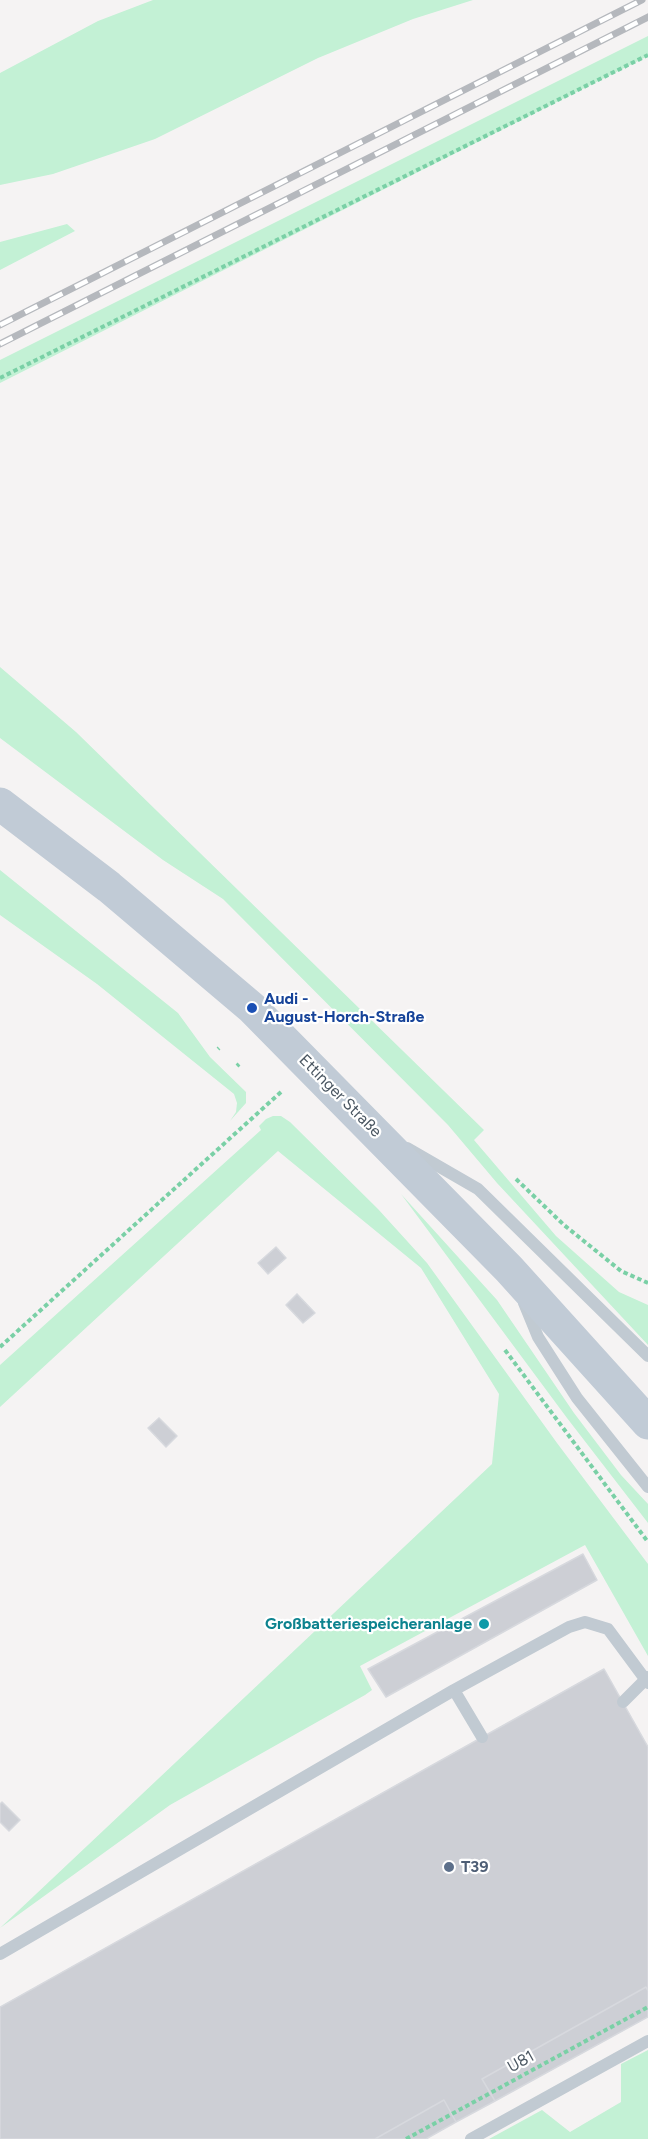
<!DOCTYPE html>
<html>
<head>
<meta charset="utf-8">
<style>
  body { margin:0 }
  canvas { display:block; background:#f5f3f3 }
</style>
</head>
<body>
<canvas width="648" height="2139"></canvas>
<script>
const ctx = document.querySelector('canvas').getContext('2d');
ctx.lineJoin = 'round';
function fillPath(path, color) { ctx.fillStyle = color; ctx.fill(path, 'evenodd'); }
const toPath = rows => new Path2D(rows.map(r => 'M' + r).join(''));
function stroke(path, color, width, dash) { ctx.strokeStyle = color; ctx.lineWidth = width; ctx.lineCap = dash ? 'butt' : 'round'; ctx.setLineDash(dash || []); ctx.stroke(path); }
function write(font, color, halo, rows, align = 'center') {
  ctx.font = font + ' Figtree,sans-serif'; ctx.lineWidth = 4.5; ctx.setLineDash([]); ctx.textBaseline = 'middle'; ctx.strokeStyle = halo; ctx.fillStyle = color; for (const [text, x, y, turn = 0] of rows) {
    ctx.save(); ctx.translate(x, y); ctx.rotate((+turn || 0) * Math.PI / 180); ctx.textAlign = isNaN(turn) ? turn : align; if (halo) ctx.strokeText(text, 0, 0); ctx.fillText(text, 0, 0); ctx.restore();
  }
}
const green = toPath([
  [153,0,473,0,413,19,318,58,155,139,53,174,0,185,0,73,98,21],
  [648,36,648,56,0,383,0,360],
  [67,224,75,231,0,270,0,242],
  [0,667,76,732,484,1130,474,1140,556,1236,619,1292,648,1305,648,1345,497,1183,448,1125,223,899,163,860,0,738],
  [0,870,178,1013,210,1057,246,1092,246,1103,230,1121,236,1112,237,1103,234,1094,97,984,0,915],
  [273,1116,281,1116,290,1122,378,1209,427,1263,557,1443,648,1564,648,1656,585,1545,360,1666,372,1690,365,1695,170,1805,0,1928,492,1464,499,1394,421,1268,278,1151,0,1407,0,1365,261,1130,259,1126,266,1119],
  [401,1194,497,1300,574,1413,621,1475,648,1504,648,1523,567,1418],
  [648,2050,648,2139,489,2139,542,2110,570,2132,621,2102,621,2064]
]);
const building = toPath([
  [276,1247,286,1258,268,1274,258,1263,276,1247],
  [297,1294,315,1313,303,1323,286,1305,297,1294],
  [159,1418,177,1436,166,1447,148,1428,159,1418],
  [583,1554,597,1580,386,1697,368,1669,583,1554],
  [604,1669,648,1747,648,1991,646,1987,482,2079,495,2101,456,2122,444,2100,375,2139,0,2139,0,2007,604,1669],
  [2,1802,20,1820,9,1831,0,1822,0,1804,2,1802],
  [646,1987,648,1991,648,2017,495,2101,482,2079,646,1987],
  [444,2100,456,2122,426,2139,375,2139,444,2100]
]);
const path = toPath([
  [0,378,648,55],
  [218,1049,219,1048],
  [237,1066,239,1064],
  [516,1179,564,1225,621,1271,648,1283],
  [0,1347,281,1092],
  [505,1350,648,1542],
  [406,2139,648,2007]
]);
const lane = toPath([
  [407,1148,478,1189,648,1356],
  [524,1303,538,1337,577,1398,648,1487],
  [454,1690,482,1737],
  [623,1702,648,1677],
  [0,1954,454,1690,569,1627,585,1622,608,1629,648,1683],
  [471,2139,648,2041]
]);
const secondary = toPath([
  [0,804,109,887,252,1008,509,1269,648,1423]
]);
const rail = toPath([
  [0,325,642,0],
  [0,344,648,17]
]);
const markers = [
  [252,1008,6,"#1a4fb4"],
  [484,1624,6,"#0f9aa8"],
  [449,1867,6,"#5c6f8a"]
];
const transitNames = [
  ["Audi -",264,999],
  ["August-Horch-Straße",264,1017]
];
const streetNames = [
  ["Ettinger Straße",340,1096,45],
  ["U81",521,2062,-29]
];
const cultureNames = [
  ["Großbatteriespeicheranlage",472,1624]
];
const serviceNames = [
  ["T39",461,1867]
];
fillPath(green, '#c3f1d5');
fillPath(building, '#cdcfd5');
stroke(building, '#d7d9de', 1.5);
stroke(path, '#7ad0a6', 4, [4.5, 3]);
stroke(lane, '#c1cad2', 12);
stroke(secondary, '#c1cbd6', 33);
stroke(rail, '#b5b8bd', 7);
stroke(rail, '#fff', 4.5, [14]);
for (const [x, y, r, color] of markers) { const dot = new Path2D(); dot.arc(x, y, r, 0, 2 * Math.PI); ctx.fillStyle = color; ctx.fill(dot); stroke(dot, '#fff', 2); }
write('bold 16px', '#164399', '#fff', transitNames, 'left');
write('16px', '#4a5661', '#fff', streetNames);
write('bold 16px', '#0d838f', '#fff', cultureNames, 'right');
write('bold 16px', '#4e5e75', '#fff', serviceNames, 'left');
</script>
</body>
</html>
